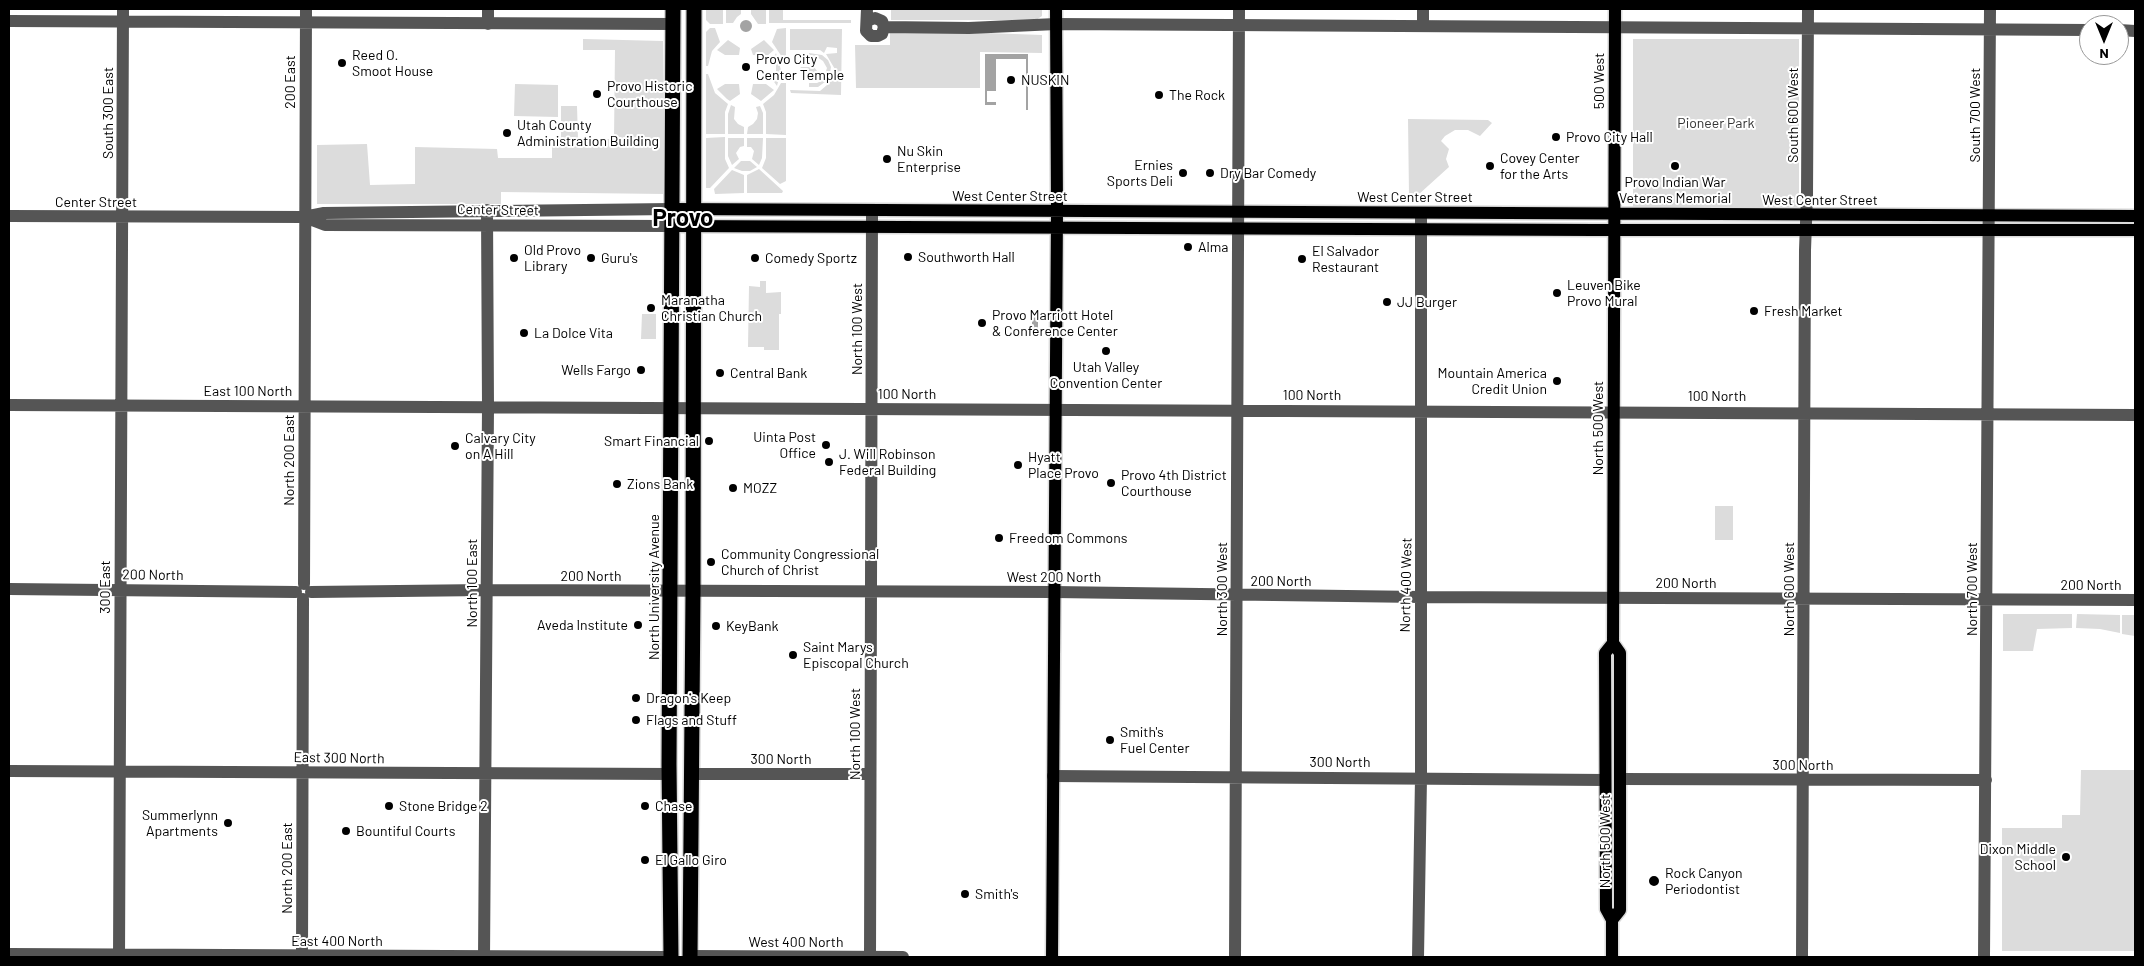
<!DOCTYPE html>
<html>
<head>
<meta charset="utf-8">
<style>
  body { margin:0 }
  #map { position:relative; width:2144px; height:966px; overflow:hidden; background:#fff; font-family:Barlow,sans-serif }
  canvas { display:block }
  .frame { position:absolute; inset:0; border:10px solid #000; pointer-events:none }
  .north { position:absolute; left:2079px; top:15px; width:50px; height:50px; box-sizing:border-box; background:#fff; border:1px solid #999; border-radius:50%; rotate:180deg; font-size:14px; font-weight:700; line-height:20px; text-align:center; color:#000 }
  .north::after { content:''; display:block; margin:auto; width:18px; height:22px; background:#000; clip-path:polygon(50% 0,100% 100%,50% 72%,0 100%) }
</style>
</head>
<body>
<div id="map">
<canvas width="2144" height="966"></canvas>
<div class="frame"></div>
<div class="north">N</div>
</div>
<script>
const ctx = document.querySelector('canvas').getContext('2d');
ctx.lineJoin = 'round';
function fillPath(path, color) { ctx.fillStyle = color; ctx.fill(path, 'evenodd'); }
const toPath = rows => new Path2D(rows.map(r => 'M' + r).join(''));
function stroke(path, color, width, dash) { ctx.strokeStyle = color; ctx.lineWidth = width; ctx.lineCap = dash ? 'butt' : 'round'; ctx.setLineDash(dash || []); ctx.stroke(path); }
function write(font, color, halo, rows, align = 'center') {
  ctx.font = font + ' Barlow,sans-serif'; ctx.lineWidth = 4; ctx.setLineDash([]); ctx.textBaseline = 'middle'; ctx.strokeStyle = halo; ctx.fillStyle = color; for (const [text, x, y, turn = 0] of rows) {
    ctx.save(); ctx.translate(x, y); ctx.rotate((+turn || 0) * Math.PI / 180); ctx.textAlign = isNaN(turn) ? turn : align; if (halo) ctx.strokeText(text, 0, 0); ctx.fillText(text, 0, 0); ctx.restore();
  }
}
const green = toPath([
  [706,9,723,9,723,24,710,24,706,20],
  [726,9,741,9,741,14,737,17,733,23,726,23],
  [751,9,766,9,766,24,758,24,751,14],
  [769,9,783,9,783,20,851,20,851,23,769,23],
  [891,9,1042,9,1042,16,1036,20,891,20],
  [710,28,715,28,720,42,712,51,708,66,706,66,706,32],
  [786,28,786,57,782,57,772,42,777,29],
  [790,29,842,29,841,95,791,93,790,90,820,91,827,85,836,71,826,54,837,53,837,48,827,47,824,53,820,50,790,50],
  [932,31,1042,35,1042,53,980,52,980,88,856,88,855,45,890,45,890,32],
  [583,39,663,41,665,194,501,192,501,204,317,204,317,145,367,144,370,185,415,184,415,147,497,149,498,158,552,158,552,143,561,143,561,106,577,106,578,139,614,139,615,50,583,50],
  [1633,39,1799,39,1799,207,1633,207],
  [728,40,740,48,739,55,725,55,717,50],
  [764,40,774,50,767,56,753,55,751,49],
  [776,53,781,70,777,86,772,79,772,76,776,76,776,63,772,63,772,61],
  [809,53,822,55,828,60,831,67,829,79,818,87,809,87,809,83,817,83,823,80,827,68,823,61,817,57,809,57],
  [801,67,814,67,817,71,814,74,802,74,799,70],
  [706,74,708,74,715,93,728,104,725,112,725,134,706,134],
  [781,83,786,83,786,135,766,134,766,112,763,104,774,95],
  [515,84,558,85,558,117,514,116],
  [725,84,739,84,740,94,730,101,727,99,717,89],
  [753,84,766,84,774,90,761,101,751,94],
  [731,105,735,107,734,119,738,124,744,127,744,134,728,134,728,114],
  [760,106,763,113,763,134,747,134,748,127,753,124,757,119,758,113,756,107],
  [1408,119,1488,120,1492,123,1480,136,1468,130,1455,130,1445,136,1441,141,1449,149,1446,159,1449,167,1418,195,1409,195],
  [725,137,725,159,729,168,710,188,706,188,706,138],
  [728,138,744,138,744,146,740,147,736,153,739,159,732,165,728,156],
  [747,138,763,138,762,158,759,165,752,159,754,151,751,147,747,147],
  [766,138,786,138,786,181,780,184,762,168,766,158],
  [741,161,750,161,757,167,750,171,742,171,734,168],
  [759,169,783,191,782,193,747,193,747,175],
  [732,170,744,175,744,193,715,194,714,189],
  [760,281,766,281,766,293,781,292,781,314,779,314,779,350,764,350,764,347,748,347,749,286,760,287],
  [642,314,656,314,656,339,641,339],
  [1715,506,1733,506,1733,540,1715,540],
  [2003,614,2072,614,2072,628,2037,629,2033,651,2003,651],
  [2077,614,2120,615,2120,633,2100,629,2076,628],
  [2122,615,2135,615,2135,636,2122,634],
  [2081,770,2135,770,2135,951,2002,951,2002,828,2062,828,2062,815,2080,815]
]);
const water = toPath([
  '740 26a6 6 0 1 1 12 0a6 6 0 1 1-12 0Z',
  [985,54,1028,54,1028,110,1026,110,1026,59,996,59,996,91,987,91,987,102,996,102,996,105,985,105],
  [1032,315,1038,315,1038,329,1032,329]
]);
const minor = toPath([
  [488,9,488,24],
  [867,9,866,31,871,36,878,36,882,34,884,27,882,21,875,18,867,21],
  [1423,9,1423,26],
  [9,21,673,24],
  [884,27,969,28,1056,24,2089,30],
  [2119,30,2135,31],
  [9,216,304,217,324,213,672,209],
  [304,217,325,225,672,226],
  [9,405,2135,415],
  [304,584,306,9],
  [9,589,296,592],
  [311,592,486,590,1054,592,1420,597,2135,600],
  [9,771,670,774],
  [692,774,870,774],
  [1053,776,1605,780],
  [1620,779,1986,780],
  [9,954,665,957],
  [690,956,903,957],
  [119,957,123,9],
  [302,957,303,599],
  [484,957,488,407,487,210],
  [870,957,872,210],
  [1235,957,1239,9],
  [1418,957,1421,778,1421,213],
  [1802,957,1805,250,1807,196,1808,9],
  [1984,957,1990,9]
]);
const major = toPath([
  [672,209,2135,216],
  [672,226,1594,230,2135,230],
  [1612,920,1620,910,1620,653,1613,643],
  [1052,957,1057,211,1056,9],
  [1612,957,1612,920,1606,909,1605,653,1613,643,1615,9]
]);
const highway = toPath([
  [671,957,669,764,673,9],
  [690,957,693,592,694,9]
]);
const markers = [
  [342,63,5,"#000"],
  [746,67,5,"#000"],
  [1011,80,5,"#000"],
  [597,94,5,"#000"],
  [1159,95,5,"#000"],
  [507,133,5,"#000"],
  [1556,137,5,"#000"],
  [887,159,5,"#000"],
  [1490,166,5,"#000"],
  [1675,166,5,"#000"],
  [1183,173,5,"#000"],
  [1210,173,5,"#000"],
  [1188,247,5,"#000"],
  [908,257,5,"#000"],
  [514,258,5,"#000"],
  [591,258,5,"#000"],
  [755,258,5,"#000"],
  [1302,259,5,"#000"],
  [1557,293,5,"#000"],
  [1387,302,5,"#000"],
  [651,308,5,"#000"],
  [1754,311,5,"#000"],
  [982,323,5,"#000"],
  [524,333,5,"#000"],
  [1106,351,5,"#000"],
  [641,370,5,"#000"],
  [720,373,5,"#000"],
  [1557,381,5,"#000"],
  [709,441,5,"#000"],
  [826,445,5,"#000"],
  [455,446,5,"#000"],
  [829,462,5,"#000"],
  [1018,465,5,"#000"],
  [1111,483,5,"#000"],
  [617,484,5,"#000"],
  [733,488,5,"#000"],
  [999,538,5,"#000"],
  [711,562,5,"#000"],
  [638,625,5,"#000"],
  [716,626,5,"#000"],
  [793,655,5,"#000"],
  [636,698,5,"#000"],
  [636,720,5,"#000"],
  [1110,740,5,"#000"],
  [389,806,5,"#000"],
  [645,806,5,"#000"],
  [228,823,5,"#000"],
  [346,831,5,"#000"],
  [2066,857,5,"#000"],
  [645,860,5,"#000"],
  [1654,881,6,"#000"],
  [965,894,5,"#000"]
];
const poiNames = [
  ["Reed O.",352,55],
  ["Smoot House",352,71],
  ["Provo City",756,59],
  ["Center Temple",756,75],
  ["NUSKIN",1021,80],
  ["Provo Historic",607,86],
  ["Courthouse",607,102],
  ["The Rock",1169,95],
  ["Utah County",517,125],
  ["Administration Building",517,141],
  ["Provo City Hall",1566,137],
  ["Nu Skin",897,151],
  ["Enterprise",897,167],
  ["Covey Center",1500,158],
  ["for the Arts",1500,174],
  ["Ernies",1173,165,"right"],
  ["Sports Deli",1173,181,"right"],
  ["Dry Bar Comedy",1220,173],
  ["Provo Indian War",1675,182,"center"],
  ["Veterans Memorial",1675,198,"center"],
  ["Alma",1198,247],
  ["Old Provo",524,250],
  ["Library",524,266],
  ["El Salvador",1312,251],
  ["Restaurant",1312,267],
  ["Southworth Hall",918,257],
  ["Guru's",601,258],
  ["Comedy Sportz",765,258],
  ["Leuven Bike",1567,285],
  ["Provo Mural",1567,301],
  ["Maranatha",661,300],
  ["Christian Church",661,316],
  ["JJ Burger",1397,302],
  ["Fresh Market",1764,311],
  ["Provo Marriott Hotel",992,315],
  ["& Conference Center",992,331],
  ["La Dolce Vita",534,333],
  ["Utah Valley",1106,367,"center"],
  ["Convention Center",1106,383,"center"],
  ["Wells Fargo",631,370,"right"],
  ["Central Bank",730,373],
  ["Mountain America",1547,373,"right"],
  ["Credit Union",1547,389,"right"],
  ["Uinta Post",816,437,"right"],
  ["Office",816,453,"right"],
  ["Calvary City",465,438],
  ["on A Hill",465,454],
  ["Smart Financial",699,441,"right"],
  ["J. Will Robinson",839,454],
  ["Federal Building",839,470],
  ["Hyatt",1028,457],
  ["Place Provo",1028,473],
  ["Provo 4th District",1121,475],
  ["Courthouse",1121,491],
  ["Zions Bank",627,484],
  ["MOZZ",743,488],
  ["Freedom Commons",1009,538],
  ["Community Congressional",721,554],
  ["Church of Christ",721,570],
  ["Aveda Institute",628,625,"right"],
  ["KeyBank",726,626],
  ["Saint Marys",803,647],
  ["Episcopal Church",803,663],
  ["Dragon's Keep",646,698],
  ["Flags and Stuff",646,720],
  ["Smith's",1120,732],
  ["Fuel Center",1120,748],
  ["Stone Bridge 2",399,806],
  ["Chase",655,806],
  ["Summerlynn",218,815,"right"],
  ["Apartments",218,831,"right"],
  ["Bountiful Courts",356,831],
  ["Dixon Middle",2056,849,"right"],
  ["School",2056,865,"right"],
  ["El Gallo Giro",655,860],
  ["Rock Canyon",1665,873],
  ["Periodontist",1665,889],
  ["Smith's",975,894]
];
const streetNames = [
  ["500 West",1599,81,-90],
  ["200 East",290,82,-90],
  ["South 300 East",108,113,-90],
  ["South 600 West",1793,115,-90],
  ["South 700 West",1975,115,-90],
  ["West Center Street",1010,196],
  ["West Center Street",1415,197],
  ["West Center Street",1820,200],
  ["Center Street",96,202],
  ["Center Street",498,210,1],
  ["North 100 West",857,329,-90],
  ["East 100 North",248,391],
  ["100 North",907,394],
  ["100 North",1312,395],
  ["100 North",1717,396],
  ["North 500 West",1598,428,-90],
  ["North 200 East",289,460,-90],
  ["200 North",153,575,1],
  ["200 North",591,576],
  ["West 200 North",1054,577],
  ["200 North",1281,581],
  ["North 100 East",472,583,-90],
  ["200 North",1686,583],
  ["North 400 West",1406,585,-89],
  ["200 North",2091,585],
  ["300 East",105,587,-90],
  ["North University Avenue",654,587,-90],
  ["North 300 West",1222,589,-90],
  ["North 600 West",1789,589,-90],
  ["North 700 West",1972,589,-90],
  ["North 100 West",855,734,-90],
  ["East 300 North",339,758,1],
  ["300 North",781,759],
  ["300 North",1340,762],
  ["300 North",1803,765],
  ["North 500 West",1605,841,-90],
  ["North 200 East",287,868,-90],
  ["East 400 North",337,941],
  ["West 400 North",796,942]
];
const parkNames = [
  ["Pioneer Park",1716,123]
];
const townNames = [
  ["Provo",683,218]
];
fillPath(green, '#dcdcdc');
fillPath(water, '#a3a3a3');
stroke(major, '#dbdbdb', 15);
stroke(highway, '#dbdbdb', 18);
stroke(minor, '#555', 12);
stroke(major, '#000', 12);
stroke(highway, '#000', 15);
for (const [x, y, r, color] of markers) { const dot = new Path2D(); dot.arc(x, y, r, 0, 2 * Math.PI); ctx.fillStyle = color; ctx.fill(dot); stroke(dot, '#fff', 2); }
write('14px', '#000', '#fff', poiNames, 'left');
write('14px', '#000', '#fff', streetNames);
write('14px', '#333', '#fff', parkNames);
write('bold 24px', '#000', '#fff', townNames);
</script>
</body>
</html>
